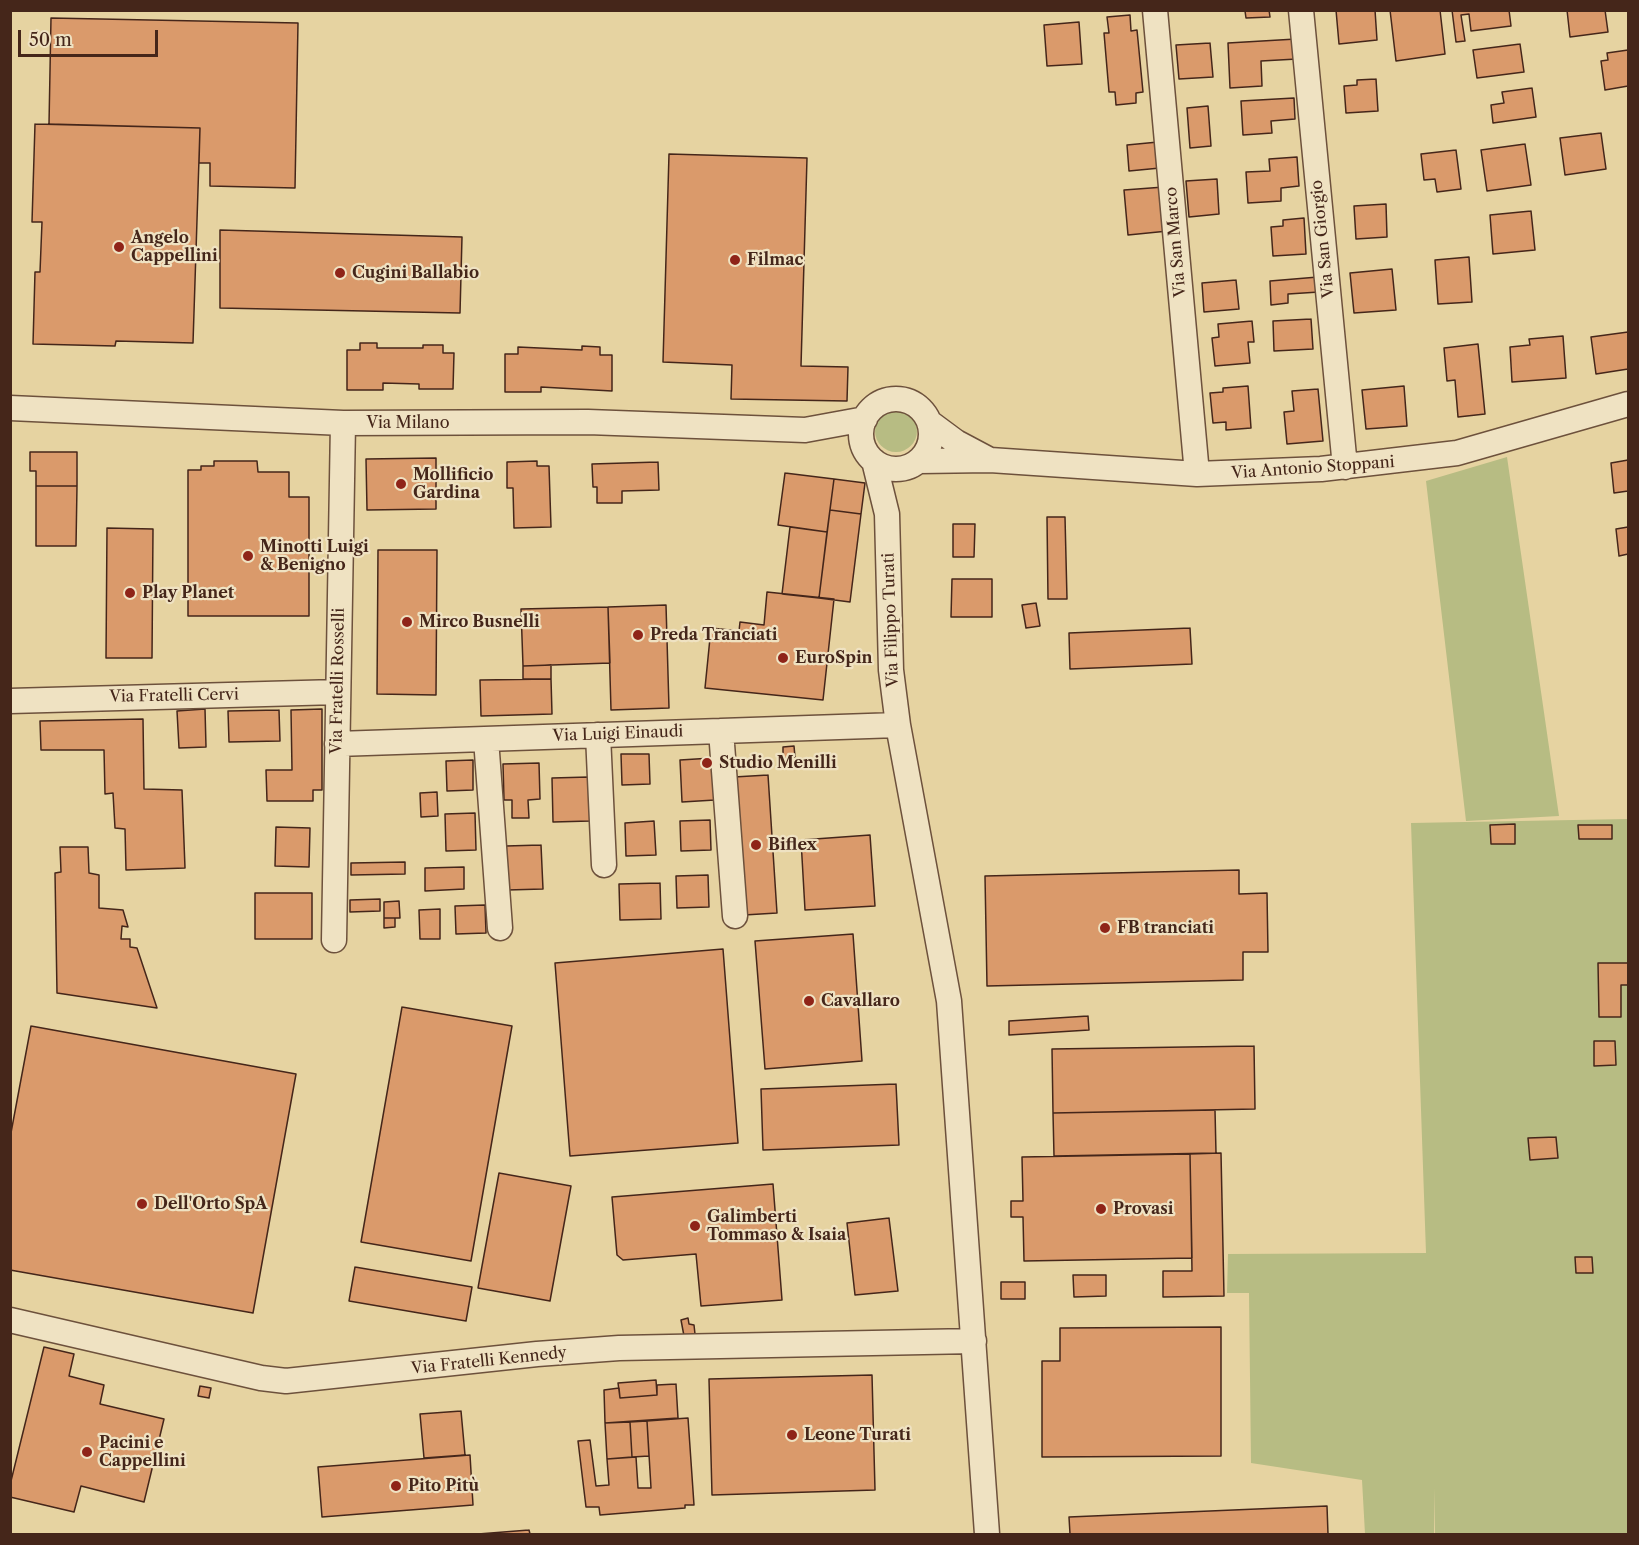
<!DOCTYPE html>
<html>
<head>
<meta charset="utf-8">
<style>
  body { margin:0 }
  #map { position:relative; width:1639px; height:1545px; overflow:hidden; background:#e6d3a1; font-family:"Libre Caslon Text",serif }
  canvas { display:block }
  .frame { position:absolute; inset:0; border:12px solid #45261a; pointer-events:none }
  .scale { position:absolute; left:18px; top:30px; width:140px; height:27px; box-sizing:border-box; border:3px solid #45261a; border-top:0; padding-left:8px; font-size:18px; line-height:21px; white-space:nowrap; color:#45261a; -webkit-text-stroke:4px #efe2c2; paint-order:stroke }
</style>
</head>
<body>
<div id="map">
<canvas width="1639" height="1545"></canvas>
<div class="frame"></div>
<div class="scale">50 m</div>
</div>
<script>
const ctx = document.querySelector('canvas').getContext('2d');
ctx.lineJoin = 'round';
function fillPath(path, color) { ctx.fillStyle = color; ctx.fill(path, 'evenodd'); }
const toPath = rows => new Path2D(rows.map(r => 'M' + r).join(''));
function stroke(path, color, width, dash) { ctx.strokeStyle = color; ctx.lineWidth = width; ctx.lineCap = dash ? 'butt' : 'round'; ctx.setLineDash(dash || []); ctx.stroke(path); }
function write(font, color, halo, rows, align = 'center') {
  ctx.font = font + ' "Libre Caslon Text",serif'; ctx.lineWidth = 4.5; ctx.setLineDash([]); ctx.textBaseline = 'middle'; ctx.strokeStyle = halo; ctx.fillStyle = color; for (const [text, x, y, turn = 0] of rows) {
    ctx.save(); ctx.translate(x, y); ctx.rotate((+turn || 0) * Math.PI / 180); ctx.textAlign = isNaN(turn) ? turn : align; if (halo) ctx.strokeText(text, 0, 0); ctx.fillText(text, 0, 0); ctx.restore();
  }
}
const green = toPath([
  '875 431a21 21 0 1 1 42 0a21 21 0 1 1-42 0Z',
  [1507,457,1559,816,1466,821,1426,481],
  [1628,819,1628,1534,1435,1534,1434,1488,1434,1534,1365,1534,1362,1480,1251,1463,1249,1293,1227,1293,1228,1254,1426,1253,1411,823]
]);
const building = toPath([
  [1225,10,1269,10,1270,17,1246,18,1245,11,1225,10],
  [1336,10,1375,10,1377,40,1339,44,1336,10],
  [1390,10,1440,10,1445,54,1396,61,1390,10],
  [1452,10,1509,10,1511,26,1471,31,1469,14,1461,15,1465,41,1456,42,1452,10],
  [1567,10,1605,10,1608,32,1570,37,1567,10],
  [1130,15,1131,31,1137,30,1143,92,1136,93,1136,103,1116,105,1115,92,1109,92,1104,33,1109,33,1107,17,1130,15],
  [51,18,298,23,295,188,210,186,210,163,199,163,200,128,49,124,51,18],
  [1079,22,1082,64,1047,66,1044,25,1079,22],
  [1296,39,1297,59,1261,61,1262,86,1230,88,1228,43,1296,39],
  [1210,43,1213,77,1179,79,1176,45,1210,43],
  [1520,44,1524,72,1477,78,1473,50,1520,44],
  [1628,50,1628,86,1605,90,1601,61,1608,60,1607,53,1628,50],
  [1376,79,1378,111,1346,113,1344,86,1357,85,1357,80,1376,79],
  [1532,88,1536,117,1493,123,1491,105,1504,103,1502,92,1532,88],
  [1294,98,1295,119,1271,121,1272,133,1243,135,1241,101,1294,98],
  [1208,106,1211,146,1190,148,1187,108,1208,106],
  [35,124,200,128,193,343,116,341,115,346,33,344,35,272,40,272,42,222,32,222,35,124],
  [1601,133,1606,169,1565,175,1560,138,1601,133],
  [1158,142,1160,168,1129,171,1127,145,1158,142],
  [1525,144,1531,185,1487,191,1481,150,1525,144],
  [1456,150,1461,189,1437,192,1435,179,1424,180,1421,154,1456,150],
  [669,154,807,158,801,366,848,367,847,401,731,399,732,365,663,362,669,154],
  [1297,157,1299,186,1281,188,1281,201,1248,203,1246,172,1270,171,1269,159,1297,157],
  [1217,179,1219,214,1189,217,1186,181,1217,179],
  [1164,187,1168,231,1128,235,1124,190,1164,187],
  [1386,204,1387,237,1356,239,1354,206,1386,204],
  [1531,211,1535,250,1493,254,1490,215,1531,211],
  [1304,218,1306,254,1273,256,1271,227,1283,226,1283,220,1304,218],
  [220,230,462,237,460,313,220,308,220,230],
  [1469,257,1472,302,1438,304,1435,260,1469,257],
  [1392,269,1396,310,1354,313,1350,273,1392,269],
  [1318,277,1319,292,1288,294,1288,303,1271,305,1270,281,1318,277],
  [1236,280,1239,309,1204,312,1202,283,1236,280],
  [1311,319,1313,349,1274,351,1273,321,1311,319],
  [1252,321,1254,342,1248,342,1250,363,1215,366,1212,338,1219,337,1218,324,1252,321],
  [1628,332,1628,369,1596,374,1591,337,1628,332],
  [1563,336,1566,378,1512,382,1510,347,1530,345,1529,339,1563,336],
  [360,343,377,343,377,348,423,348,423,345,443,345,443,353,454,353,453,389,419,389,419,384,383,383,383,390,347,390,347,350,360,350,360,343],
  [1478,344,1485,414,1458,417,1455,380,1447,381,1444,348,1478,344],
  [582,346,600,347,600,355,612,355,612,391,541,387,541,392,505,392,505,354,518,354,518,347,582,350,582,346],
  [1248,386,1251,428,1226,430,1226,422,1213,423,1210,393,1223,392,1223,388,1248,386],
  [1404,386,1407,426,1366,429,1362,390,1404,386],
  [1318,389,1323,441,1287,444,1284,412,1294,411,1292,391,1318,389],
  [30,452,77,452,77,486,36,486,36,471,30,471,30,452],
  [436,458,436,509,367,510,366,459,436,458],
  [1628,460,1628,491,1614,493,1611,463,1628,460],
  [214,461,257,461,258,472,289,472,289,497,309,497,309,616,188,616,188,470,201,470,201,466,214,466,214,461],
  [537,461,537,466,549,466,551,527,514,528,513,488,507,488,507,462,537,461],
  [658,462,659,490,622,491,622,503,597,503,597,487,593,487,592,464,658,462],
  [785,473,834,479,827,532,778,525,785,473],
  [834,479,865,483,861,514,830,510,834,479],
  [36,486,77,486,76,546,36,546,36,486],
  [830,510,861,514,850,602,819,598,830,510],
  [1047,517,1065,517,1067,599,1048,599,1047,517],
  [953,524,975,524,974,557,953,557,953,524],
  [790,527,827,532,819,598,782,594,790,527],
  [1628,527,1628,554,1619,556,1616,529,1628,527],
  [107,528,153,529,152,658,106,658,107,528],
  [378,550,437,550,436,695,377,694,378,550],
  [952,579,992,579,992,617,951,617,952,579],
  [767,592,834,599,823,700,705,688,711,628,739,631,740,622,764,625,767,592],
  [1036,603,1040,626,1026,628,1022,605,1036,603],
  [666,605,669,708,611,710,608,607,666,605],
  [608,607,610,663,523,666,521,609,608,607],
  [1190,628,1192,664,1070,669,1069,633,1190,628],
  [551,665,551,679,523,679,523,666,551,665],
  [551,679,552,714,481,716,480,680,551,679],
  [205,709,206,747,179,748,177,711,205,709],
  [322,709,322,790,313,790,313,801,267,801,266,770,292,770,291,710,322,709],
  [279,710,280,741,229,742,228,711,279,710],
  [143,719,144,789,182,790,185,868,126,870,125,829,115,828,113,793,105,794,104,750,41,750,40,721,143,719],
  [794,746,795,757,783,758,783,747,794,746],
  [621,754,649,754,650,784,622,785,621,754],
  [712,758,715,800,682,802,680,760,712,758],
  [473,760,473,790,447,791,446,761,473,760],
  [539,763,540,799,528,800,529,818,512,818,512,800,504,800,503,764,539,763],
  [768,775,777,913,744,915,734,777,768,775],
  [589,777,590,821,553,822,552,778,589,777],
  [437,792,438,816,421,817,420,793,437,792],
  [475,813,476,850,446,851,445,814,475,813],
  [710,820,711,850,681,851,680,821,710,820],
  [654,821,656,855,626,856,625,823,654,821],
  [1515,824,1515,844,1491,844,1490,825,1515,824],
  [1578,825,1612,825,1612,839,1579,839,1578,825],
  [276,827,310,828,309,867,275,866,276,827],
  [870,835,875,906,805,910,801,840,870,835],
  [541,845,543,889,507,890,506,846,541,845],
  [60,847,88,847,89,873,99,875,99,908,123,910,128,927,122,926,121,939,130,939,130,947,137,948,157,1008,57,993,55,873,61,872,60,847],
  [405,862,405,874,351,875,351,863,405,862],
  [464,867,464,889,425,891,425,868,464,867],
  [1239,870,1239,894,1267,893,1268,952,1243,952,1243,980,987,986,985,876,1239,870],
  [708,875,709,907,677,908,676,876,708,875],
  [660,883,661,919,620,920,619,884,660,883],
  [255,893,312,893,312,939,255,939,255,893],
  [380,899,380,911,350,912,350,900,380,899],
  [399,901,400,918,384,918,384,902,399,901],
  [485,905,486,933,456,934,455,906,485,905],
  [440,909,440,939,420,939,419,910,440,909],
  [384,918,395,918,395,927,384,928,384,918],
  [853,934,862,1061,765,1069,755,941,853,934],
  [723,949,738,1143,570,1156,555,963,723,949],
  [1598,963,1628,963,1628,985,1621,985,1621,1017,1599,1017,1598,963],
  [402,1007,512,1026,471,1261,361,1242,402,1007],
  [1088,1016,1089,1030,1009,1035,1009,1021,1088,1016],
  [31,1026,296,1074,253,1313,10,1270,10,1138,31,1026],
  [1594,1041,1615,1041,1616,1065,1594,1066,1594,1041],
  [1254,1046,1255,1109,1053,1113,1052,1049,1254,1046],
  [896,1084,899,1145,763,1150,761,1089,896,1084],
  [1215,1110,1216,1153,1054,1156,1053,1113,1215,1110],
  [1556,1137,1558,1158,1530,1160,1528,1138,1556,1137],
  [1221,1153,1224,1296,1163,1297,1163,1271,1192,1271,1190,1154,1221,1153],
  [1190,1154,1192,1258,1024,1261,1023,1217,1011,1217,1011,1201,1023,1201,1022,1157,1190,1154],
  [499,1173,571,1186,550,1301,478,1288,499,1173],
  [773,1184,782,1300,701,1306,696,1254,623,1260,617,1255,612,1197,773,1184],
  [889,1218,898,1291,855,1295,847,1223,889,1218],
  [1575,1257,1592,1257,1593,1273,1576,1273,1575,1257],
  [355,1267,472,1287,466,1321,349,1301,355,1267],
  [1073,1275,1106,1275,1106,1296,1074,1297,1073,1275],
  [1001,1282,1025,1282,1025,1299,1001,1299,1001,1282],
  [688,1318,689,1324,694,1325,695,1334,684,1336,681,1320,688,1318],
  [1221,1327,1221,1456,1042,1457,1042,1361,1060,1361,1060,1328,1221,1327],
  [44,1347,74,1354,69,1376,104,1385,100,1404,164,1419,144,1502,81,1486,74,1512,10,1497,10,1485,44,1347],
  [872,1375,875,1490,712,1495,709,1379,872,1375],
  [656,1380,657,1395,620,1398,618,1383,656,1380],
  [676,1384,678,1418,605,1423,604,1390,619,1388,620,1398,657,1395,657,1385,676,1384],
  [200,1386,211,1388,209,1398,198,1396,200,1386],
  [461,1411,465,1455,424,1458,420,1414,461,1411],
  [688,1418,694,1505,685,1505,685,1508,600,1515,599,1507,586,1507,578,1441,590,1440,596,1486,609,1485,607,1459,636,1457,638,1488,651,1488,647,1421,688,1418],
  [647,1421,649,1456,632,1457,630,1422,647,1421],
  [630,1422,632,1457,607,1459,605,1423,630,1422],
  [470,1455,473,1505,322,1517,318,1467,470,1455],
  [1327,1506,1328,1534,1070,1534,1069,1517,1327,1506],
  [529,1530,530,1534,478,1534,529,1530]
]);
const minor = toPath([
  [1155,10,1197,474],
  [1301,10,1345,467],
  '861 434a35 35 0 1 1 70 0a35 35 0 1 1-70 0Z',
  [10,408,343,423,588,422,805,430,865,419],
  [929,422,956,442,988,459],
  [874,461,887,514,891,670,898,725,949,1001,987,1534],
  [919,461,990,460,1197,474,1321,469,1457,453,1628,404],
  [10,701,338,692],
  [721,731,735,916],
  [598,735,604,865],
  [486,739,500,928],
  [337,744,898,725],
  [334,940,343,423],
  [10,1320,261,1378,286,1381,537,1354,619,1348,974,1341]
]);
const markers = [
  [119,247,6,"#8f2418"],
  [735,260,6,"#8f2418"],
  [340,273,6,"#8f2418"],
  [401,484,6,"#8f2418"],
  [248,556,6,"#8f2418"],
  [130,593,6,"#8f2418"],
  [407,622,6,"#8f2418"],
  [638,635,6,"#8f2418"],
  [783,658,6,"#8f2418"],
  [707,763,6,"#8f2418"],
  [756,845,6,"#8f2418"],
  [1105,928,6,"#8f2418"],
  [809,1001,6,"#8f2418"],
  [142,1204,6,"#8f2418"],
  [1101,1209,6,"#8f2418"],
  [695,1226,6,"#8f2418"],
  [792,1435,6,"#8f2418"],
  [87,1452,6,"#8f2418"],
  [396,1486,6,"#8f2418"]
];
const poiNames = [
  ["Angelo",131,238],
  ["Cappellini",131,256],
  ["Filmac",747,260],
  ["Cugini Ballabio",352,273],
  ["Mollificio",413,475],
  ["Gardina",413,493],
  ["Minotti Luigi",260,547],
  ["& Benigno",260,565],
  ["Play Planet",142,593],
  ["Mirco Busnelli",419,622],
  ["Preda Tranciati",650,635],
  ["EuroSpin",795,658],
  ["Studio Menilli",719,763],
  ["Biflex",768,845],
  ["FB tranciati",1117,928],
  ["Cavallaro",821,1001],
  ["Dell'Orto SpA",154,1204],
  ["Provasi",1113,1209],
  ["Galimberti",707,1217],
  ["Tommaso & Isaia",707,1235],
  ["Leone Turati",804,1435],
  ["Pacini e",99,1443],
  ["Cappellini",99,1461],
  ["Pito Pitù",408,1486]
];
const streetNames = [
  ["Via San Giorgio",1323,239,-96],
  ["Via San Marco",1176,242,-95],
  ["Via Milano",408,423],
  ["Via Antonio Stoppani",1313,468,-4],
  ["Via Filippo Turati",891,620,-92],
  ["Via Fratelli Rosselli",338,681,-89],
  ["Via Fratelli Cervi",174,696,-1],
  ["Via Luigi Einaudi",618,734,-2],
  ["Via Fratelli Kennedy",489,1361,-6]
];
fillPath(green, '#b7bc83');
fillPath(building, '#da9a6b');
stroke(building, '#45261a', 1.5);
stroke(minor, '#6d513c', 27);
stroke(minor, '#efe2c2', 24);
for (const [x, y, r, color] of markers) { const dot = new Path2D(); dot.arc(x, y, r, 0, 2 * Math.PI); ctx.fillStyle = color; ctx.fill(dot); stroke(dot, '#efe2c2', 2); }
write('bold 16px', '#45261a', '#efe2c2', poiNames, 'left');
write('16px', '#45261a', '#efe2c2', streetNames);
</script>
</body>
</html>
